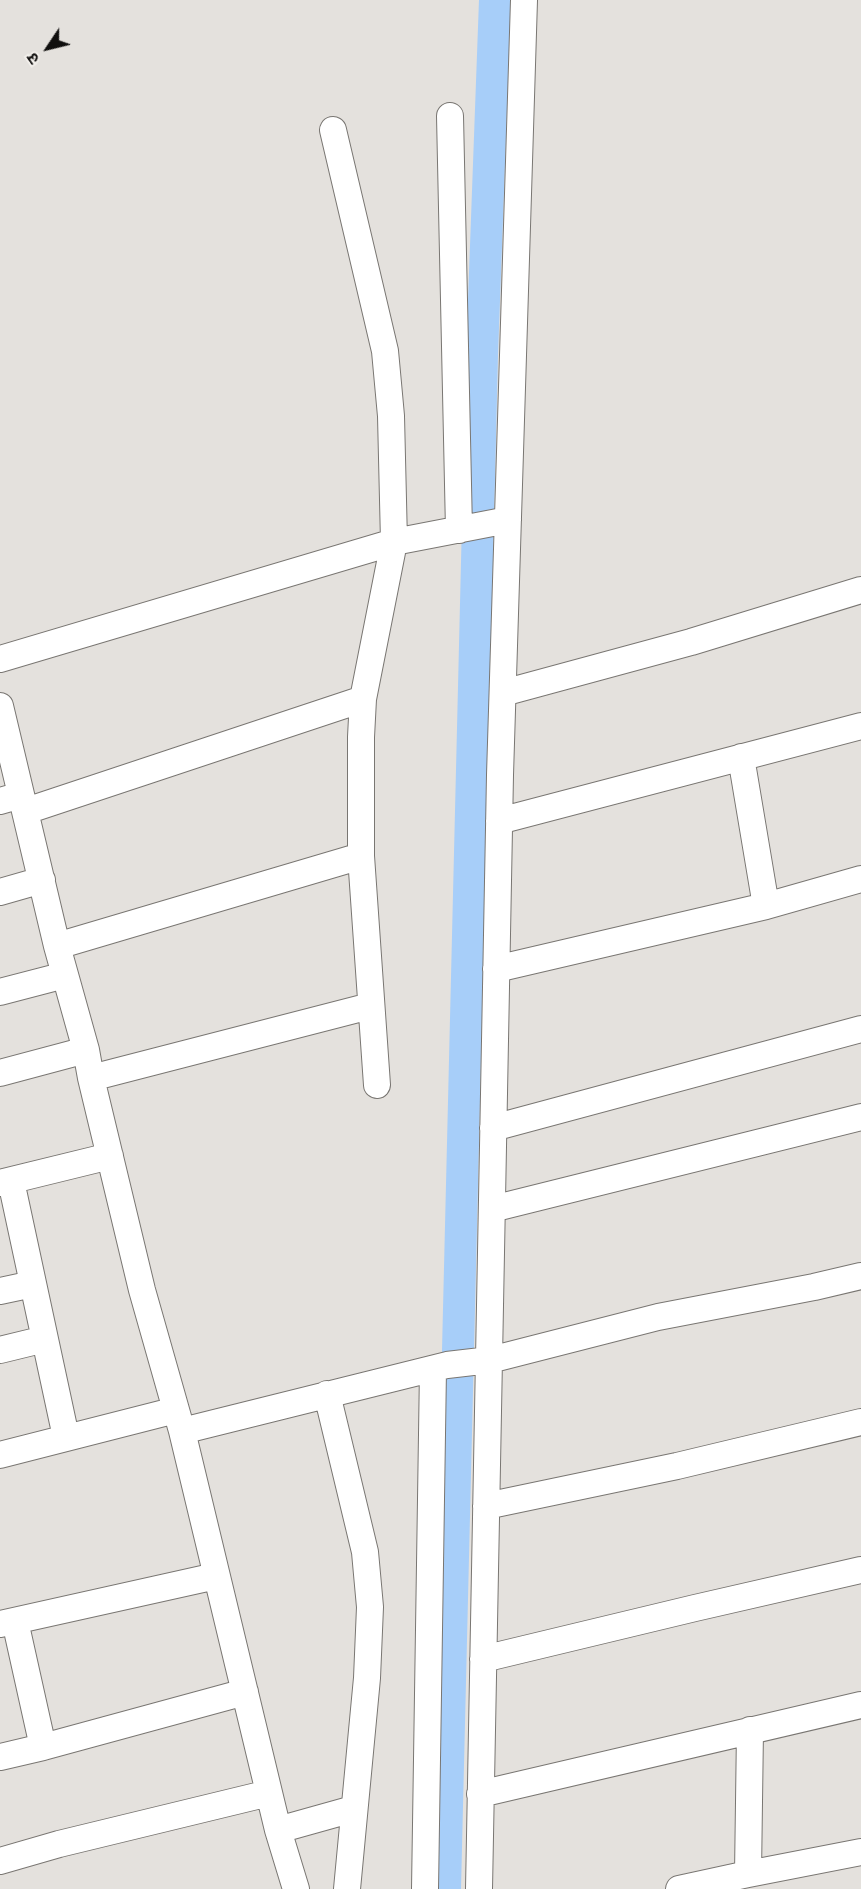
<!DOCTYPE html>
<html>
<head>
<meta charset="utf-8">
<style>
  body { margin:0 }
  #map { position:relative; width:861px; height:1889px; overflow:hidden; background:#e4e1dd; font-family:Jost,"Noto Sans Devanagari",sans-serif }
  canvas { display:block }
  .north { position:absolute; left:18px; top:18px; width:60px; height:60px; -webkit-text-stroke:4px #f1eeea; paint-order:stroke; rotate:235deg; font-size:16px; font-weight:700; line-height:24px; text-align:center; color:#100f0e }
  .north::after { content:''; display:block; margin:auto; width:21px; height:27px; background:#100f0e; clip-path:polygon(50% 0,100% 100%,50% 72%,0 100%) }
</style>
</head>
<body>
<div id="map">
<canvas width="861" height="1889"></canvas>
<div class="north">उ</div>
</div>
<script>
const ctx = document.querySelector('canvas').getContext('2d');
ctx.lineJoin = 'round';
const toPath = rows => new Path2D(rows.map(r => 'M' + r).join(''));
function stroke(path, color, width, dash) { ctx.strokeStyle = color; ctx.lineWidth = width; ctx.lineCap = dash ? 'butt' : 'round'; ctx.setLineDash(dash || []); ctx.stroke(path); }
const canal = toPath([
  [445,1889,482,355,495,0]
]);
const minor = toPath([
  [450,116,459,530],
  [0,659,394,542,391,416,385,351,333,130],
  [503,693,691,642,861,590],
  [363,699,394,542,508,520],
  [0,706,57,946,86,1050,91,1078,142,1290,182,1431,278,1830,296,1889],
  [741,757,766,906],
  [0,801,21,795],
  [26,811,363,699,361,737,361,856,377,1085],
  [499,821,861,726],
  [0,892,42,880],
  [57,946,361,856],
  [496,969,766,906,861,879],
  [0,992,65,975],
  [0,1073,86,1050],
  [91,1078,370,1006],
  [493,1128,861,1029],
  [11,1181,66,1437],
  [0,1183,110,1156],
  [492,1209,861,1117],
  [0,1291,33,1284],
  [0,1350,45,1339],
  [327,1394,365,1552,370,1607,367,1678,347,1889],
  [182,1431,447,1365,490,1360,658,1317,814,1287,861,1276],
  [0,1455,176,1410],
  [486,1506,677,1466,861,1422],
  [0,1624,216,1576],
  [483,1659,695,1608,861,1570],
  [43,1747,245,1692],
  [0,1757,43,1747,15,1621],
  [480,1794,861,1705],
  [278,1830,353,1809],
  [0,1861,59,1844,269,1793],
  [748,1874,750,1730],
  [425,1889,433,1369],
  [479,1889,500,775,524,0],
  [679,1889,748,1874,861,1852]
]);
stroke(canal, '#a7cef9', 32);
stroke(minor, '#797672', 28);
stroke(minor, '#fff', 26);
</script>
</body>
</html>
